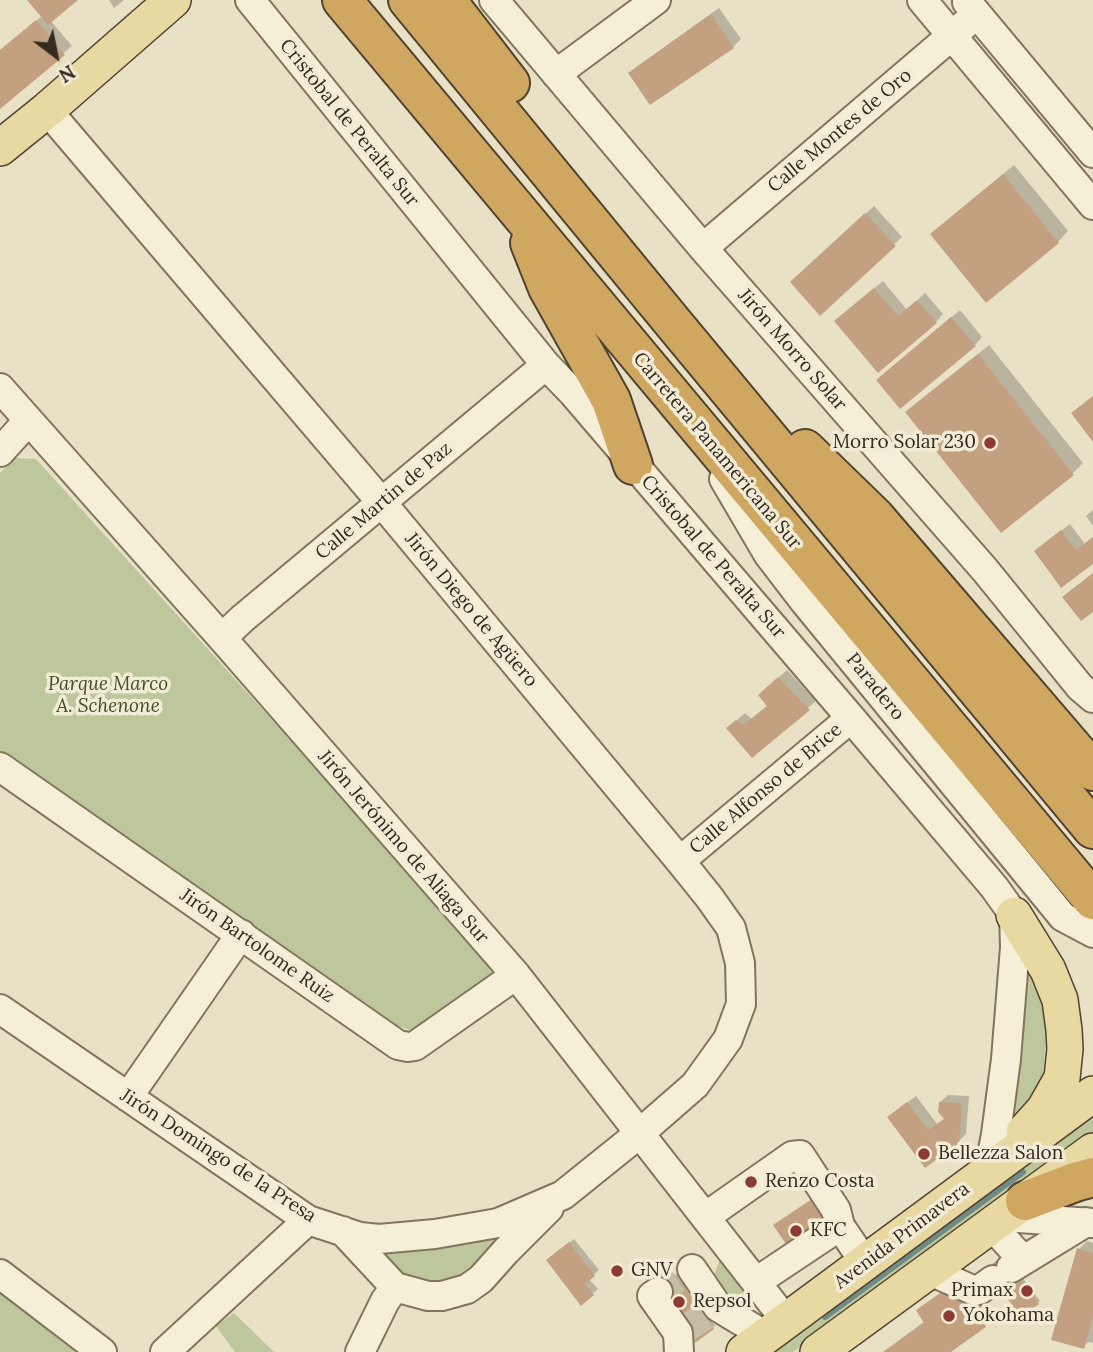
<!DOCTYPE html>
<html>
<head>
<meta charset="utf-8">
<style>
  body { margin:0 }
  #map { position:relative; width:1093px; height:1352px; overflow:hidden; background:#e9e1c6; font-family:Lora,serif }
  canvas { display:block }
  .north { position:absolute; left:21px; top:21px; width:70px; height:70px; -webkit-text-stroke:5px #f2ebd5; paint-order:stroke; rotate:148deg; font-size:19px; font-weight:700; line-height:28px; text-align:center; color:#342b20 }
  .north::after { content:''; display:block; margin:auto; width:24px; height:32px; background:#342b20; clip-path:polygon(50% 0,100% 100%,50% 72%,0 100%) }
</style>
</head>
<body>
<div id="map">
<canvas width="1093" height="1352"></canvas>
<div class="north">N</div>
</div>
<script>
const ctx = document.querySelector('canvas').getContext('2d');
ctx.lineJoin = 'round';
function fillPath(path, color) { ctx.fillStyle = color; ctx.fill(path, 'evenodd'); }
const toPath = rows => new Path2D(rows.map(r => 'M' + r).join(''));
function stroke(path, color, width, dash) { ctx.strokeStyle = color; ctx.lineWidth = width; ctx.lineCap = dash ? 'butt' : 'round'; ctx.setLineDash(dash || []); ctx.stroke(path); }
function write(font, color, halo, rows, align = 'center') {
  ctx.font = font + ' Lora,serif'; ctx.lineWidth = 7; ctx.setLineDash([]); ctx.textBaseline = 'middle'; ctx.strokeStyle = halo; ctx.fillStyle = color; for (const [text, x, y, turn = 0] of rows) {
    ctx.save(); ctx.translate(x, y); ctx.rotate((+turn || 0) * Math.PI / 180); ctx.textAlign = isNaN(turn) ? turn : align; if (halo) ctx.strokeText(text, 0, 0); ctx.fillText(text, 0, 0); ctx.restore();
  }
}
const green = toPath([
  [13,458,36,459,499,971,441,1020,410,1030,373,1018,0,751,0,473],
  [1026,951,1042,994,1047,1028,1043,1074,1025,1114,1009,1132],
  [1093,1113,1093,1136,793,1352,765,1352],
  [514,1234,458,1280,426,1282,399,1277,365,1246],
  [721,1255,753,1299,743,1306,713,1279],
  [0,1286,80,1352,0,1352],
  [234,1313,274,1352,235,1352,216,1326]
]);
const shadow = toPath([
  [29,0,75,0,50,20,72,46,0,106,0,50,42,16],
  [109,0,124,0,114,8],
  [719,8,741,39,733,47,630,73,638,66],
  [1014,165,1068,231,1058,242,943,224],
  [874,206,902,237,820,313,800,274],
  [883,281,907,310,925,293,943,314,936,322,844,314],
  [960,310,982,337,975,345,886,372],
  [989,345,1083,463,1073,473,1002,530,907,412,918,402],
  [1093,510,1093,526,1086,516],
  [1070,524,1085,544,1093,537,1093,562,1044,544],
  [787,670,816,701,753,755,736,721,745,713,752,719,768,705,760,695],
  [948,1095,969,1096,966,1134,958,1142,926,1166,897,1110,916,1096,937,1124,945,1118,940,1102],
  [574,1239,599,1270,589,1279,598,1289,582,1303,553,1255],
  [1087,1241,1093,1243,1093,1343,1088,1342,1083,1347,1079,1249],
  [1005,1255,1040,1301,1022,1315],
  [656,1270,665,1282,677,1274,715,1326,696,1341,645,1279],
  [964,1277,993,1318,985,1326,948,1352,883,1352,925,1321,918,1311,926,1303]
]);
const stream = toPath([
  [825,1317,1023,1172]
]);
const building = toPath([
  [27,0,78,0,48,25],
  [711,14,734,48,650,105,628,73],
  [36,20,65,55,0,109,0,50],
  [1003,174,1059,243,986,303,930,234],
  [865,213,896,246,820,316,790,282],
  [874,288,898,316,917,300,937,323,878,373,834,321],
  [951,317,976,346,900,409,876,380],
  [978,354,1074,475,1001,533,905,412],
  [1093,396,1093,442,1071,413],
  [1061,530,1076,550,1093,537,1093,564,1061,588,1034,551],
  [1093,573,1093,612,1081,621,1062,597],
  [778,677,810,710,752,758,726,728,736,720,743,725,767,706,758,695],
  [907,1102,928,1130,944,1119,938,1112,939,1102,962,1103,959,1143,925,1168,887,1117],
  [821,1193,835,1217,790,1250,773,1225],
  [569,1242,595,1276,585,1284,594,1295,581,1306,546,1260],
  [1077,1248,1093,1253,1093,1316,1084,1349,1051,1340],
  [1003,1256,1039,1304,1021,1317,985,1269],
  [674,1274,714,1329,695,1343,655,1288],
  [955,1283,986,1327,951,1352,883,1352,924,1323,916,1310]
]);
const minorTunnel = toPath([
  [658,1292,677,1279],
  [685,1329,705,1316]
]);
const minor = toPath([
  [250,0,546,365,573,393,851,718,994,887,1014,915,1015,947,1006,1059,996,1134,989,1171],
  [494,0,703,248,985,570,1080,687,1093,698],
  [922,0,1093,205],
  [967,2,1093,153],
  [556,74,656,0],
  [703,248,977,14],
  [0,388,222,638,516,975,787,1322],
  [0,452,28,421],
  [724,479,768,554,804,601,1063,917,1093,933],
  [222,638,242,619,546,365],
  [0,767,398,1045,408,1047,415,1046,516,975],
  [680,861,851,718],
  [0,1009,308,1220,360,1237,379,1239,435,1234,498,1223,563,1195,640,1133,695,1085,728,1039,741,1004,740,963,731,928,709,897,680,861,382,503,47,110],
  [128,1097,241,934],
  [705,1217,792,1156,800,1155,836,1210,840,1226,865,1263],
  [1004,1217,1093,1223],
  [992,1226,1023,1260],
  [343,1231,395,1287,428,1296,442,1296,467,1289,481,1279,506,1251,549,1208],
  [1011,1268,1086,1222],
  [692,1269,718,1307,766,1336],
  [930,1271,975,1291,979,1290,993,1280],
  [0,1274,102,1352],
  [756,1282,840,1226],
  [658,1292,652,1296,678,1333,679,1352],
  [165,1352,308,1220],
  [360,1352,385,1301,395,1287]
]);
const major = toPath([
  [0,148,47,110,173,0],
  [1014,915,1048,970,1060,1000,1064,1030,1065,1049,1062,1078,1044,1110,1024,1132],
  [744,1352,1093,1094],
  [818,1352,1093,1151]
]);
const highway = toPath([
  [342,0,1093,900],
  [408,0,670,319,1093,829],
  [446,0,510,83],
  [530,243,548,288,611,400,633,465],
  [805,449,875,517,1093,771],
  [1025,1201,1075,1182,1093,1177]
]);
const markers = [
  [990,443,7,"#8b3a34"],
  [924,1154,7,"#8b3a34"],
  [751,1182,7,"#8b3a34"],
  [796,1231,7,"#8b3a34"],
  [617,1271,7,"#8b3a34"],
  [1027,1291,7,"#8b3a34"],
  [679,1302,7,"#8b3a34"],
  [949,1316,7,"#8b3a34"]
];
const streetNames = [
  ["Cristobal de Peralta Sur",349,123,51],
  ["Calle Montes de Oro",840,131,-40],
  ["Jirón Morro Solar",792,350,49],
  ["Carretera Panamericana Sur",717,451,50],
  ["Calle Martin de Paz",384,501,-40],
  ["Cristobal de Peralta Sur",713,557,49],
  ["Jirón Diego de Agüero",471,610,50],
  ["Paradero",875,687,51],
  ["Calle Alfonso de Brice",766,789,-40],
  ["Jirón Jerónimo de Aliaga Sur",403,847,49],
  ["Jirón Bartolome Ruiz",257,946,35],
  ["Jirón Domingo de la Presa",218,1156,33],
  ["Avenida Primavera",902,1236,-37]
];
const poiNames = [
  ["Morro Solar 230",976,443,"right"],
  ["Bellezza Salon",938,1154],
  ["Renzo Costa",765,1182],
  ["KFC",810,1231],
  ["GNV",631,1271],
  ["Primax",1013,1291,"right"],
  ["Repsol",693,1302],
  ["Yokohama",963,1316]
];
const parkNames = [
  ["Parque Marco",108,685],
  ["A. Schenone",108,707]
];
fillPath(green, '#bec69b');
fillPath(shadow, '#0003');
stroke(stream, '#6f8b86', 6);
fillPath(building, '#c3a180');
stroke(minorTunnel, '#c5bda5', 28, [28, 14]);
stroke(minor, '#83745e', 32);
stroke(major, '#514231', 38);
stroke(highway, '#514231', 42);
stroke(minor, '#f5efd8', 28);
stroke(major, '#e8d8a2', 35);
stroke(highway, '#cfa760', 38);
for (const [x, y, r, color] of markers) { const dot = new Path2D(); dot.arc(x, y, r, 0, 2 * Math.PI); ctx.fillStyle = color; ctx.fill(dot); stroke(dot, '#f2ebd5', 2.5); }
write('19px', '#342b20', '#f2ebd5', streetNames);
write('19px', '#342b20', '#f2ebd5', poiNames, 'left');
write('italic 19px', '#424f29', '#f2ebd5', parkNames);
</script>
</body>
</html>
